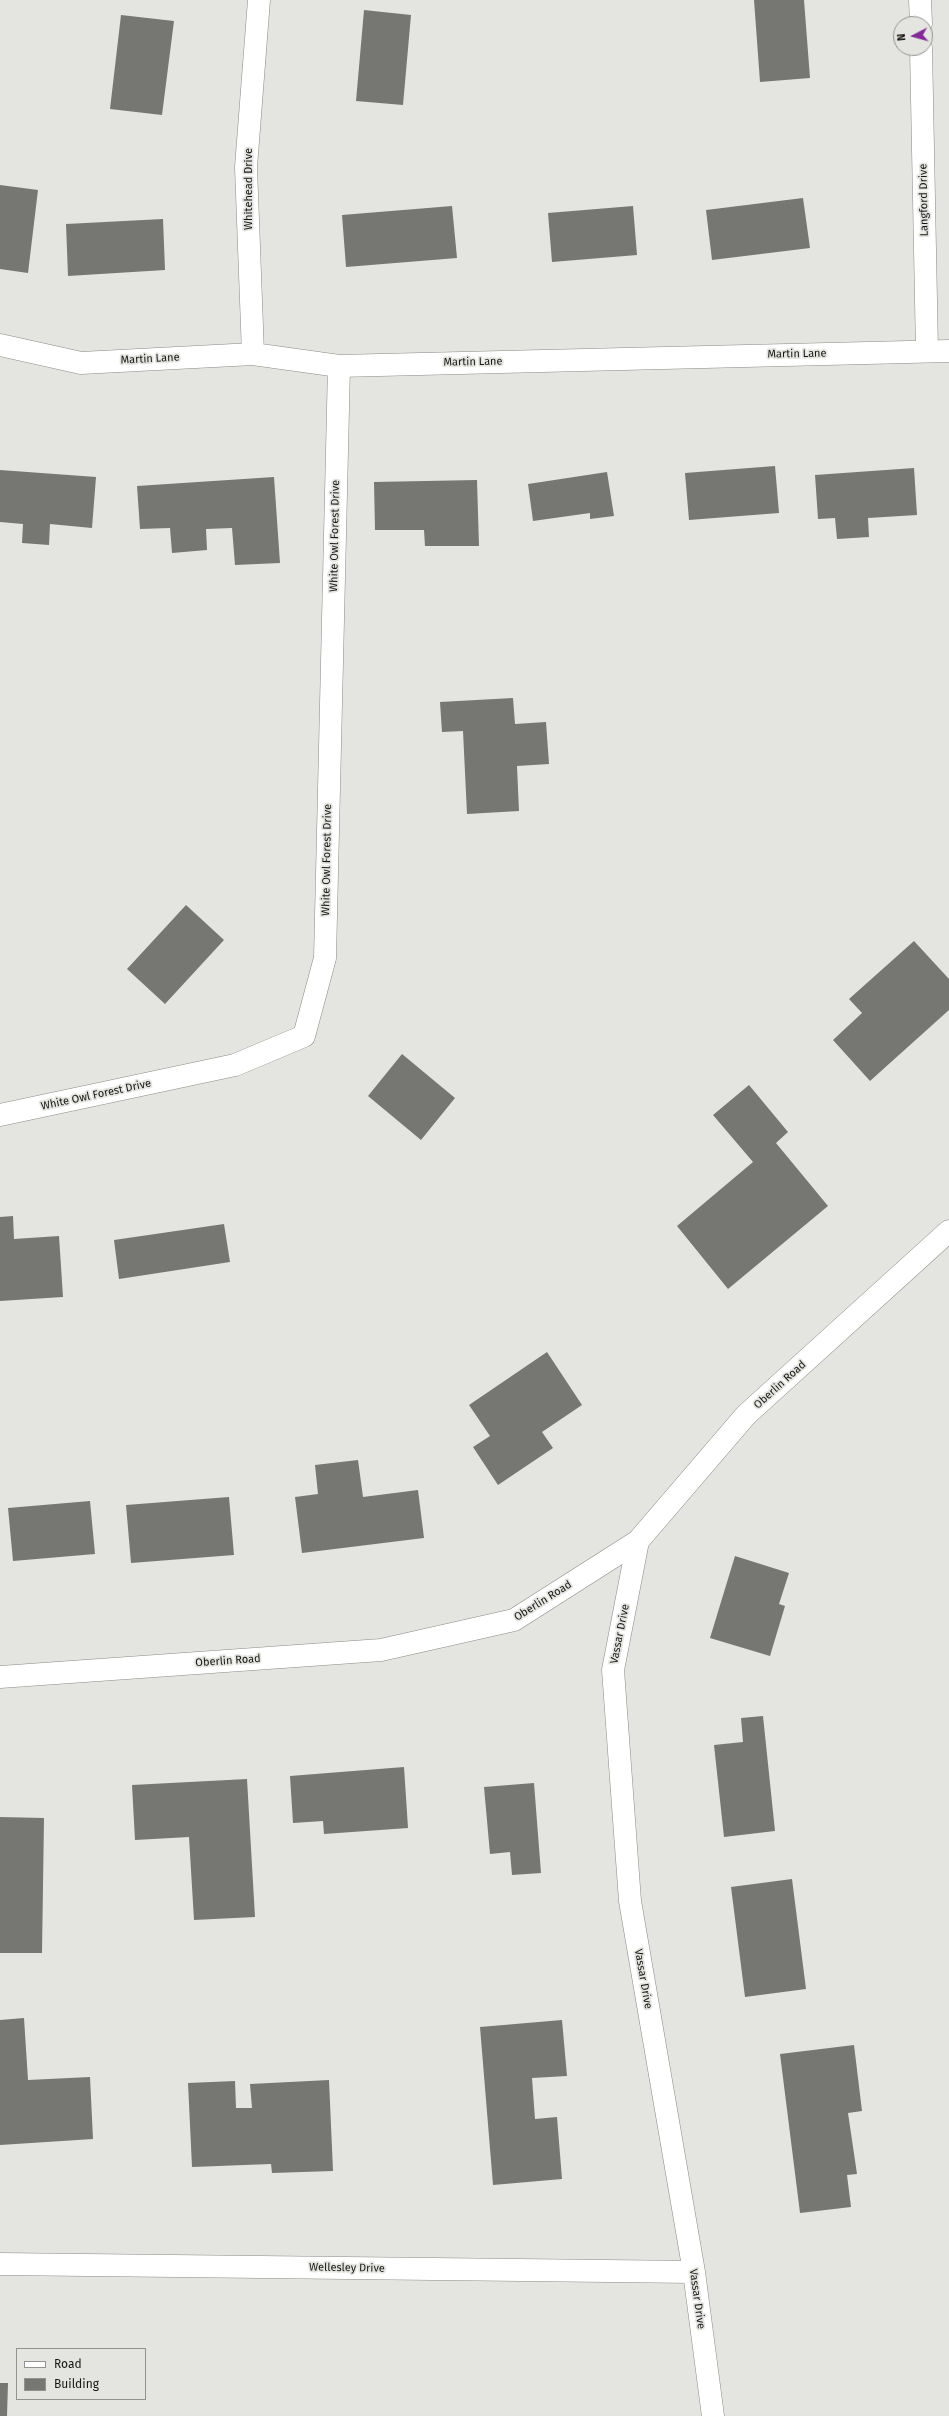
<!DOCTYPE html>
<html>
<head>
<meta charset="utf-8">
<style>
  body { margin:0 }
  #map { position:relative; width:949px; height:2416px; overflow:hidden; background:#e4e5e0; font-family:"Fira Sans",sans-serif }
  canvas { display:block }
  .legend { position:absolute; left:16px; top:2348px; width:130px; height:52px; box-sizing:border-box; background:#e4e5e0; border:1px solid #92928f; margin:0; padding:5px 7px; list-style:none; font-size:12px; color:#161615 }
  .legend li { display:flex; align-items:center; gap:8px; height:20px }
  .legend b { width:20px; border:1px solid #92928f }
  .north { position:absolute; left:893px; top:16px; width:40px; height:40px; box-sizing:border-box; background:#e4e5e0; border:1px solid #92928f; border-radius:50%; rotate:264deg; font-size:11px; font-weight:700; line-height:16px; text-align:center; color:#161615 }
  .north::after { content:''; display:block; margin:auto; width:14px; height:18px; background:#832a97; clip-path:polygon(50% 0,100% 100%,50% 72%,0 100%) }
</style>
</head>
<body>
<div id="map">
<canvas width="949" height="2416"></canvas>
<ul class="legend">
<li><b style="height:5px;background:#fff"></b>Road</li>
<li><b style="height:11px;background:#767772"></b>Building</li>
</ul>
<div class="north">N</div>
</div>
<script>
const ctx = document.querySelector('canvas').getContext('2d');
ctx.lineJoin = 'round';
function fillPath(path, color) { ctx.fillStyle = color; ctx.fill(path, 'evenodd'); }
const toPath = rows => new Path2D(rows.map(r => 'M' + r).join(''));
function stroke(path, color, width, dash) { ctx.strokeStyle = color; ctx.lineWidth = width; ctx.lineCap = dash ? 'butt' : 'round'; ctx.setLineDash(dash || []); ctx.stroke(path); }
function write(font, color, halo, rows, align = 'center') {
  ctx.font = font + ' "Fira Sans",sans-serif'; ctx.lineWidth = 3.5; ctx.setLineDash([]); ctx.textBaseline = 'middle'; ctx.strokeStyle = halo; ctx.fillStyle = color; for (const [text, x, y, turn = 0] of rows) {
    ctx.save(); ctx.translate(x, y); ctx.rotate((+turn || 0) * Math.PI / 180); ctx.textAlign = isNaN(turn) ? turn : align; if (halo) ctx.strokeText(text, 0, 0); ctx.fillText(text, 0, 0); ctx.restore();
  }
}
const building = toPath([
  [754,0,804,0,810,78,760,82],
  [364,10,411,15,403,105,356,101],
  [121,15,174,21,162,115,110,109],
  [0,185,38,190,28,273,0,269],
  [803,198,810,248,712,260,706,210],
  [452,206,457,258,346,267,342,215],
  [633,206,637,255,552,262,548,213],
  [163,219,165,270,68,276,66,224],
  [775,466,779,513,689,520,685,473],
  [914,468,917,515,868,518,869,537,837,539,835,518,818,519,815,475],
  [0,470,96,477,92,528,50,524,49,545,22,543,23,524,0,522],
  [607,472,614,516,590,519,590,513,533,521,528,484],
  [274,477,280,563,235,565,232,528,206,529,207,550,172,553,170,528,140,529,137,486],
  [477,480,479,546,425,546,424,530,375,530,374,482],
  [513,698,515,724,546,722,549,764,517,766,519,811,467,814,463,731,442,732,440,702],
  [186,905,224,940,165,1004,127,969],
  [914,941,949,979,949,1010,870,1081,833,1040,862,1013,849,999],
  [402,1054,455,1098,421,1140,368,1096],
  [749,1085,788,1132,776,1143,828,1206,728,1289,677,1226,753,1162,713,1115],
  [13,1216,14,1239,59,1236,63,1297,0,1301,0,1217],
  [224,1224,230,1262,119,1279,114,1240],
  [547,1352,582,1405,542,1432,553,1448,498,1485,473,1447,490,1436,469,1405],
  [358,1460,363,1497,418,1490,424,1538,302,1553,295,1497,318,1494,315,1465],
  [229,1497,234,1555,131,1563,126,1505],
  [90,1501,95,1554,13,1561,8,1508],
  [735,1556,789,1573,779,1604,785,1606,770,1656,710,1638],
  [763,1716,775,1831,724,1837,714,1745,743,1742,741,1718],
  [404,1767,408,1828,324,1834,323,1821,293,1823,290,1776],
  [247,1779,255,1917,194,1920,189,1837,135,1840,132,1785],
  [534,1783,541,1873,512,1875,510,1852,490,1854,484,1787],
  [0,1817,44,1818,42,1953,0,1953],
  [792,1879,806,1989,745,1997,731,1887],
  [24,2018,28,2080,90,2077,93,2139,0,2145,0,2020],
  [562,2020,567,2076,532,2078,535,2119,557,2117,562,2179,493,2185,480,2027],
  [854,2045,862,2111,848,2113,857,2174,847,2175,851,2207,800,2213,780,2054],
  [329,2080,333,2171,272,2173,271,2164,192,2167,188,2083,235,2081,236,2108,252,2108,250,2084],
  [0,2383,8,2383,7,2416,0,2416]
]);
const street = toPath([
  [920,0,921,24],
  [921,48,927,351],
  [0,345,81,363,253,354,339,366,949,351],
  [253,354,246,167,259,0],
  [0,1115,235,1065,304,1036,325,958,339,366],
  [638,1541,613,1670,630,1901,694,2272,713,2416],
  [0,1677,381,1650,514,1620,638,1541,746,1415,949,1231],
  [0,2264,694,2272]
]);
const streetNames = [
  ["Whitehead Drive",249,189,-90],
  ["Langford Drive",924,200,-91],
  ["Martin Lane",797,354,-1],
  ["Martin Lane",150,359,-3],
  ["Martin Lane",473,362,-1],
  ["White Owl Forest Drive",335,536,-89],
  ["White Owl Forest Drive",327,860,-89],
  ["White Owl Forest Drive",96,1095,-12],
  ["Oberlin Road",780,1385,-42],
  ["Oberlin Road",543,1601,-32],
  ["Vassar Drive",620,1634,-79],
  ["Oberlin Road",228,1661,-4],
  ["Vassar Drive",643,1979,80],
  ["Wellesley Drive",347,2268,1],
  ["Vassar Drive",697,2299,82]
];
fillPath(building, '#767772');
stroke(street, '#8a8b86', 23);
stroke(street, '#fff', 22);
write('11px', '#161615', '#e4e5e0', streetNames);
</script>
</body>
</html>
